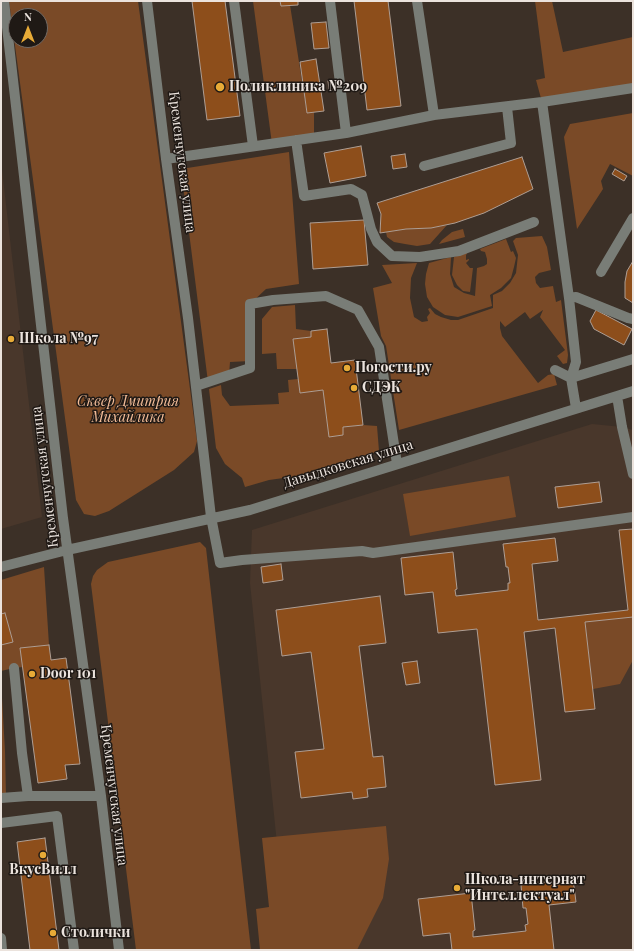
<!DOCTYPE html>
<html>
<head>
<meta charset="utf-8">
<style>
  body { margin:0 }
  #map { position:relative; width:634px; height:951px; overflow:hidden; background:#3c3027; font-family:"Playfair Display",serif }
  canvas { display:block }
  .frame { position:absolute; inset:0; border:2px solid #ebe3dd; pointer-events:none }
  .north { position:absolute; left:8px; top:8px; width:40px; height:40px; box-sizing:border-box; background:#1f1915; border:1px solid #716a65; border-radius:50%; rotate:0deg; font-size:11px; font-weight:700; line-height:16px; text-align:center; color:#ebe3dd }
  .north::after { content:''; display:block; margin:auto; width:14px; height:18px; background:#e8ab37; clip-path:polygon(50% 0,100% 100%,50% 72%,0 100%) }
</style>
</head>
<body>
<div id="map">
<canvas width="634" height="951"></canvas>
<div class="frame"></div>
<div class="north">N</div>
</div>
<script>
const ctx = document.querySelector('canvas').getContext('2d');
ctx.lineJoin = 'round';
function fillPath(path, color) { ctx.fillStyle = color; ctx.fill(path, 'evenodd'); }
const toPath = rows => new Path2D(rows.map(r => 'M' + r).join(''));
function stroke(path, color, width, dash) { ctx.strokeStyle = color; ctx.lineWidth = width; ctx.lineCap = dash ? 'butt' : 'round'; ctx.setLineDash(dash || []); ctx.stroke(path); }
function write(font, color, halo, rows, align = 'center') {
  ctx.font = font + ' "Playfair Display",serif'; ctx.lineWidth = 3; ctx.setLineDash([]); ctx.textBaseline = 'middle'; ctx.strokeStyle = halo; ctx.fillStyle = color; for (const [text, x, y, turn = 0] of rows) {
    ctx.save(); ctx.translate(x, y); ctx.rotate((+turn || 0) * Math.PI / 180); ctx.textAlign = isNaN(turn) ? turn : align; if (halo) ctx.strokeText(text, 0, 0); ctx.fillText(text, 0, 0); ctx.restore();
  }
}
const built = toPath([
  [1,161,42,517,1,529],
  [592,424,622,427,633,430,633,950,288,950,250,583,252,530]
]);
const green = toPath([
  [9,1,138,1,197,441,194,452,174,470,109,511,95,516,84,514,76,500],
  [16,16,40,16,40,40,16,40],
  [253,1,280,1,281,6,290,5,307,113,314,112,314,138,272,144],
  [535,1,552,1,563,52,633,37,633,88,542,102,536,80,545,78],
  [633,113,633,176,610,164,601,181,603,189,577,229,564,137,570,124],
  [289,152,299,284,266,289,250,304,250,361,230,362,229,375,208,382,181,169],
  [447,225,430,244,417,246,405,244,394,242,387,237,386,232,406,229,431,228],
  [463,229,465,237,439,244,442,240,452,232],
  [542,236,547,247,551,270,539,273,535,277,536,283,540,288,553,286,556,302,561,300,568,355,567,363,563,364,557,356,565,350,540,317,543,310,530,319,525,312,505,327,500,321,500,328,502,336,538,383,548,375,554,374,557,385,399,430,386,346,381,336,373,288,392,283,382,265,417,263,411,278,410,298,414,317,422,322,428,321,427,317,430,313,428,309,430,308,435,314,441,317,451,320,458,320,493,308,493,295,502,291,510,283,516,273,518,255,513,241,516,238],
  [506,239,511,252,513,251,516,258,514,267,511,278,501,288,490,295,492,306,458,317,445,315,433,307,427,297,425,284,426,274,429,263,451,257,450,274,454,287,464,293,475,296,477,268,484,266,487,264,487,259,485,252,481,251,480,249],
  [468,252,466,255,466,260,469,259,469,260,466,263,470,268,473,268,470,292,463,291,457,285,452,275,454,257],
  [295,305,296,329,311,331,311,337,293,339,297,369,277,369,276,353,262,354,262,319,272,307],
  [298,379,300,393,323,390,329,436,343,435,343,427,363,425,377,426,379,451,298,476,269,480,245,487,242,478,225,464,216,448,209,389,221,385,222,395,230,406,279,404,278,393,289,392,288,380],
  [509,476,516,517,410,536,403,494],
  [200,542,206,548,251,950,136,950,91,584,93,576,97,570,108,562],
  [44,567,49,645,20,648,23,667,14,668,1,671,1,645,13,642,5,613,1,614,1,580],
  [633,617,633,660,620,684,593,689,585,622],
  [2,698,5,751,6,797,1,798],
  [386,826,389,859,383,898,357,950,260,950,256,909,269,907,262,838]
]);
const building = toPath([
  [192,1,225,1,240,116,207,120,192,1],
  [280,1,298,1,298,5,281,6,280,1],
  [354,1,388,1,401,106,367,110,354,1],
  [326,22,329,48,314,49,311,23,326,22],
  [316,59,324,111,307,113,300,62,316,59],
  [328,81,332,81,333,89,329,89,328,81],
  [361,146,366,176,330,183,324,153,361,146],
  [405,154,407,167,393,169,391,156,405,154],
  [522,157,533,189,484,213,455,223,431,228,406,229,380,233,381,214,377,203,522,157],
  [615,169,627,176,624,181,612,174,615,169],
  [364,220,368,265,313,269,310,223,364,220],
  [633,261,633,303,625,298,625,282,627,271,633,261],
  [596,310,632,329,624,345,594,329,590,321,596,310],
  [327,329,331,363,355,360,363,425,343,427,343,435,329,437,323,390,300,393,293,339,311,337,311,331,327,329],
  [599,482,602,502,558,508,555,487,599,482],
  [633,529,633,617,585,622,595,709,565,712,555,628,524,632,541,780,495,785,477,629,438,633,433,592,405,595,401,558,453,552,457,589,455,590,456,596,508,590,508,583,510,583,508,567,506,567,503,544,555,538,558,561,532,564,538,620,628,610,619,530,633,529],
  [281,564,283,580,263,583,261,567,281,564],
  [380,596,386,643,359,646,373,757,383,756,386,787,367,789,368,797,353,799,352,792,301,798,295,752,324,749,311,652,282,656,276,610,380,596],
  [5,613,13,642,1,645,1,614,5,613],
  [49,645,51,660,66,658,80,764,65,765,67,779,38,783,20,648,49,645],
  [417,661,420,683,406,685,402,663,417,661],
  [45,838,59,950,30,950,17,842,45,838],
  [573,879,576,902,549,905,554,950,452,950,450,933,423,936,418,899,471,893,475,930,473,931,473,937,526,931,525,925,528,924,526,908,523,908,521,885,573,879]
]);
const minor = toPath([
  [4,1,63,518,101,796,119,950],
  [147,1,166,159,188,318,211,517,220,563,242,560,362,551,373,553,633,517],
  [234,1,253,146],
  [330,1,346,133],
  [417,1,434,115],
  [542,102,569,298,576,362,571,378,576,408],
  [296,140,304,196,351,189,362,195,371,229,377,242,392,256,420,257,459,251,534,222],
  [166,159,346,133,434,115,542,102,633,88],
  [424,166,511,143,507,107],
  [601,272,633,218],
  [569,298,576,297,628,318,633,319],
  [555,370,571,378,633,359],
  [196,386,250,368,250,304,273,300,326,296,358,310,379,347,397,464],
  [617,396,622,427,633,474],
  [1,567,67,550,250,510,633,391],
  [14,668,22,753,28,796,101,796],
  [1,798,28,796],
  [1,823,57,816,74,950],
  [1,938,2,950]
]);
const markers = [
  [220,87,5,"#e8ab37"],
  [11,339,4,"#e8ab37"],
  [347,368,4,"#e8ab37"],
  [354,388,4,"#e8ab37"],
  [32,674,4,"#e8ab37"],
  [43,855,4,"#e8ab37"],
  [457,888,4,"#e8ab37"],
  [53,933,4,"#e8ab37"]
];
const poiNames = [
  ["Поликлиника №209",229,87],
  ["Школа №97",19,339],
  ["Погости.ру",355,368],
  ["СДЭК",362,388],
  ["Door 101",40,674],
  ["ВкусВилл",43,870,"center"],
  ["Школа-интернат",465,880],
  ["\"Интеллектуал\"",465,896],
  ["Столички",61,933]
];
const streetNames = [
  ["Кременчугская улица",182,162,83],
  ["Давыдковская улица",348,464,-17],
  ["Кременчугская улица",45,477,-97],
  ["Кременчугская улица",114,795,83]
];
const parkNames = [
  ["Сквер Дмитрия",128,402],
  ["Михайлика",128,418]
];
fillPath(built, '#49372b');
fillPath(green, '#7a4a27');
fillPath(building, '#8d4e1b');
stroke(building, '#ae9e94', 1);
stroke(minor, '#797d77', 10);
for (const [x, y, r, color] of markers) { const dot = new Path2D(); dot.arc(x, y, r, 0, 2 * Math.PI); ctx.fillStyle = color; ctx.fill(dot); stroke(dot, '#1f1915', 1.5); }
write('bold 14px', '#ebe3dd', '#1f1915', poiNames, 'left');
write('14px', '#ebe3dd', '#1f1915', streetNames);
write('italic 14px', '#f4bd98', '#1f1915', parkNames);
</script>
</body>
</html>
